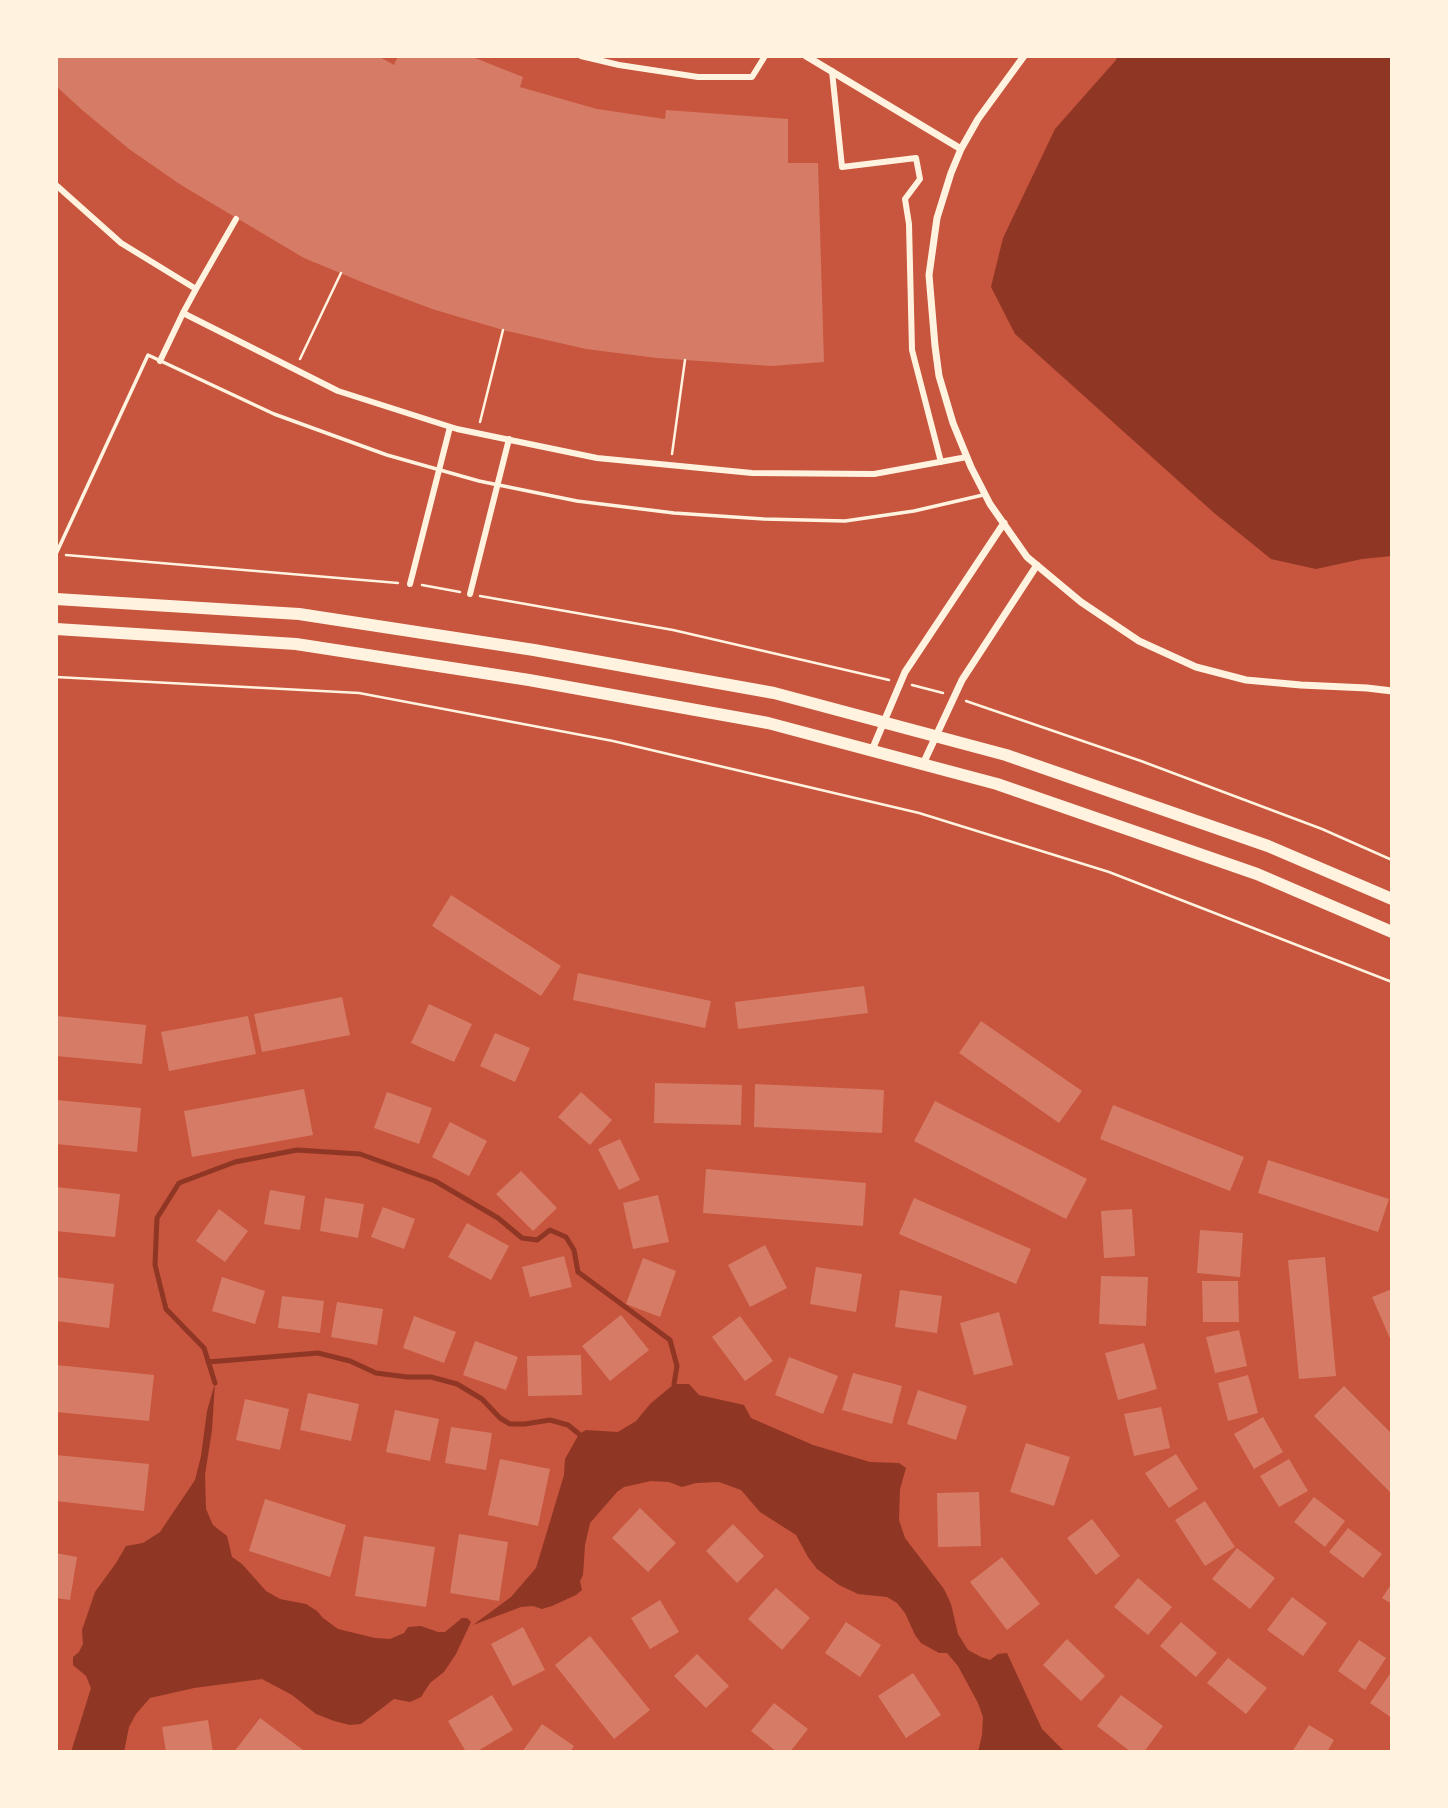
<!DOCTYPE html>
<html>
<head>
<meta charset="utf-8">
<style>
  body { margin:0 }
  #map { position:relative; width:1448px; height:1808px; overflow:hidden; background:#c8553d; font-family:"Work Sans",sans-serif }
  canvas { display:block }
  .frame { position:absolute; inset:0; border:58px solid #fff3e0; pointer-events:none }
</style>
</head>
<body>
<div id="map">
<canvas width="1448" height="1808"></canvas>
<div class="frame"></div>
</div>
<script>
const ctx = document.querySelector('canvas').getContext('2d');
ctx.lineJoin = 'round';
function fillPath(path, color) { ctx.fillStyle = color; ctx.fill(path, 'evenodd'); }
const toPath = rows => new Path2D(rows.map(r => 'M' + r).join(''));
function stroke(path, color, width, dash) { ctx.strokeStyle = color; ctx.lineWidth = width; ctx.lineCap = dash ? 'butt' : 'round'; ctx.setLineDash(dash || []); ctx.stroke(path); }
const water = toPath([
  [1117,56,1392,56,1392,556,1362,559,1316,569,1271,559,1213,512,1015,334,991,287,1003,238,1055,129,1116,60],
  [215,1383,212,1430,205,1475,206,1509,213,1525,227,1536,232,1557,242,1564,266,1591,280,1599,306,1604,317,1611,323,1618,338,1629,375,1638,390,1639,404,1633,408,1627,421,1626,438,1632,445,1632,462,1618,467,1618,471,1622,456,1654,444,1672,430,1683,421,1697,410,1702,394,1699,361,1724,350,1725,334,1721,316,1714,292,1695,262,1679,194,1688,150,1698,136,1714,129,1727,124,1752,71,1752,91,1688,86,1676,73,1665,73,1657,79,1652,83,1644,82,1630,95,1592,116,1563,126,1546,143,1543,160,1532,195,1480,201,1456,207,1411],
  [674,1384,689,1384,699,1395,744,1405,751,1418,813,1445,870,1462,899,1463,906,1468,900,1489,899,1520,905,1538,944,1589,951,1604,958,1634,968,1650,981,1657,990,1660,998,1654,1007,1653,1042,1729,1065,1752,978,1752,982,1735,983,1717,978,1703,958,1666,947,1653,939,1653,921,1643,915,1635,905,1613,897,1603,887,1597,858,1594,839,1585,817,1569,808,1557,796,1535,760,1512,741,1490,719,1482,696,1483,682,1487,669,1482,651,1481,624,1487,617,1492,590,1523,585,1545,583,1575,580,1581,582,1590,576,1595,552,1606,542,1609,533,1606,521,1607,473,1625,511,1597,536,1568,564,1475,565,1459,579,1434,586,1430,618,1432,636,1421,650,1404]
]);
const stream = toPath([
  [208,1362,318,1353,350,1361,376,1373,407,1377,431,1377,457,1384,482,1399,500,1418,510,1424,525,1424,550,1420,568,1425,579,1434],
  [215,1383,204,1348,166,1309,155,1265,157,1218,179,1183,235,1162,297,1150,360,1154,435,1181,498,1218,522,1238,537,1240,550,1230,566,1237,574,1250,578,1272,670,1340,677,1366,674,1384]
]);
const building = toPath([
  [56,56,378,56,394,65,398,56,470,56,523,77,520,87,597,109,665,119,666,110,788,119,788,163,818,163,824,362,771,366,657,358,586,349,503,330,432,309,369,285,304,258,181,185,129,149,81,109,56,86],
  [451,895,561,966,541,996,432,926],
  [578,973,711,1001,705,1028,573,1000],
  [864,986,868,1013,738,1029,735,1002],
  [342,997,350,1035,262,1052,254,1014],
  [429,1004,472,1024,454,1062,411,1043],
  [57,1016,146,1025,142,1064,56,1056],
  [248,1016,256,1054,169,1071,161,1032],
  [981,1021,1082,1091,1059,1123,959,1053],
  [495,1033,530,1048,515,1082,480,1066],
  [655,1083,742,1085,741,1125,654,1123],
  [755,1084,884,1090,882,1133,754,1127],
  [304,1089,313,1135,192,1157,184,1111],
  [387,1092,432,1108,419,1144,374,1128],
  [581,1092,612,1120,590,1145,558,1117],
  [56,1100,141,1108,137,1152,56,1144],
  [935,1101,1087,1179,1066,1219,914,1141],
  [1113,1105,1244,1157,1230,1191,1100,1139],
  [450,1122,487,1141,469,1176,432,1157],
  [620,1139,640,1180,619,1190,598,1149],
  [1268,1160,1389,1199,1378,1232,1258,1193],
  [706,1169,866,1183,863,1226,703,1213],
  [521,1171,557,1208,533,1231,496,1194],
  [56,1187,120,1194,115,1237,56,1231],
  [270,1190,305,1196,300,1230,264,1224],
  [658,1195,669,1242,633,1249,623,1203],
  [325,1198,364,1204,358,1238,320,1231],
  [914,1198,1031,1249,1016,1284,899,1234],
  [383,1207,415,1219,404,1249,371,1237],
  [219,1209,248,1231,225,1262,196,1241],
  [1132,1209,1135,1256,1104,1258,1101,1211],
  [467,1223,509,1246,491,1280,448,1257],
  [1200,1230,1243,1233,1240,1277,1197,1273],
  [765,1245,787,1288,750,1307,728,1265],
  [564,1256,572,1287,530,1297,522,1267],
  [1325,1257,1336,1376,1299,1379,1288,1260],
  [643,1258,676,1271,660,1317,626,1304],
  [816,1267,862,1274,856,1312,810,1304],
  [1101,1276,1148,1277,1146,1326,1099,1324],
  [56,1277,114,1284,109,1328,56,1321],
  [222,1277,265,1291,255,1324,212,1311],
  [1202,1281,1238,1281,1239,1322,1203,1322],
  [1392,1289,1392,1343,1372,1297],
  [900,1290,942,1296,937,1333,895,1327],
  [282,1296,324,1301,320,1333,278,1328],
  [337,1302,383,1309,377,1345,331,1337],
  [999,1312,1013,1365,974,1375,960,1323],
  [621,1315,649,1350,610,1381,582,1346],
  [414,1316,456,1332,444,1363,403,1348],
  [740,1316,773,1361,745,1381,712,1337],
  [1239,1330,1247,1366,1215,1373,1206,1337],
  [475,1341,518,1357,506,1390,463,1375],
  [1144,1343,1157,1389,1118,1400,1105,1353],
  [581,1355,582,1395,528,1396,527,1356],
  [789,1357,838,1376,823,1414,775,1395],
  [56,1365,154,1375,149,1421,56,1412],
  [853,1373,902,1386,892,1424,842,1410],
  [1248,1375,1258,1413,1228,1421,1218,1383],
  [1344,1386,1392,1434,1392,1494,1314,1416],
  [918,1390,967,1406,956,1440,907,1424],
  [308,1393,359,1404,351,1441,300,1430],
  [245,1399,289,1409,280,1450,236,1440],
  [1161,1407,1170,1448,1134,1456,1124,1414],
  [395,1410,439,1419,430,1461,386,1452],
  [1263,1417,1283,1452,1254,1469,1234,1434],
  [451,1427,492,1433,486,1470,445,1463],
  [1026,1443,1070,1457,1054,1506,1010,1492],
  [1176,1454,1198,1489,1169,1508,1145,1473],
  [56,1455,149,1464,144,1511,56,1501],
  [500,1459,550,1469,538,1526,488,1515],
  [1289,1459,1308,1491,1279,1507,1260,1476],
  [979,1492,981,1546,938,1547,937,1493],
  [1314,1497,1345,1521,1325,1547,1294,1522],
  [265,1499,346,1525,330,1577,249,1551],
  [1205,1501,1235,1547,1205,1566,1175,1520],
  [640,1508,676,1543,648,1572,612,1538],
  [1092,1519,1120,1556,1096,1575,1067,1538],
  [733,1524,764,1556,737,1583,706,1551],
  [1348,1528,1382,1554,1363,1578,1329,1552],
  [459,1534,508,1542,499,1601,450,1593],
  [364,1536,435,1547,426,1607,355,1596],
  [1237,1548,1275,1578,1250,1609,1212,1579],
  [56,1553,77,1557,70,1600,56,1598],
  [1002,1557,1040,1604,1007,1630,970,1582],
  [1138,1578,1172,1607,1148,1635,1114,1607],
  [1392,1583,1392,1604,1382,1598],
  [776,1588,810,1618,782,1650,748,1619],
  [1292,1597,1327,1623,1303,1656,1267,1630],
  [660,1600,679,1632,650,1649,631,1618],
  [846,1622,881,1645,860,1677,825,1653],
  [1181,1622,1217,1653,1196,1677,1160,1646],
  [523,1627,545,1670,513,1686,491,1644],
  [590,1636,650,1710,614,1739,555,1665],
  [1067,1639,1105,1676,1081,1701,1043,1665],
  [1359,1640,1386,1658,1365,1690,1338,1671],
  [697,1654,729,1686,706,1708,674,1676],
  [1228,1658,1267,1688,1246,1714,1207,1683],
  [1392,1671,1392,1718,1370,1703],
  [913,1673,941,1715,906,1738,878,1696],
  [492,1695,513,1730,476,1752,466,1752,448,1721],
  [1121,1695,1163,1726,1144,1752,1131,1752,1097,1726],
  [774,1703,808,1729,790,1752,777,1752,751,1731],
  [260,1718,303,1750,301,1752,234,1752],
  [208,1720,213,1752,166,1752,162,1727],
  [542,1724,574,1746,570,1752,522,1752],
  [1309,1725,1334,1740,1327,1752,1292,1752]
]);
const path = toPath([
  [300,359,341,273],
  [480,422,503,330],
  [672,454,685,360],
  [66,555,398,583],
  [422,585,460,592],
  [480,596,673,630,889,680],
  [56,677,359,693,613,741,919,813,1109,872,1392,982],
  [912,685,943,693],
  [966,701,1141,761,1322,829,1392,860]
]);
const service = toPath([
  [56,554,148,355,274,414,387,455,479,481,577,501,674,513,764,519,845,521,914,511,983,495]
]);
const pedestrian = toPath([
  [581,56,619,65,698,77,752,77,765,56],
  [832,71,842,167,916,158,920,179,905,199,909,224,912,350,941,462],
  [56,185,121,243,196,289,183,313,338,391,457,429,597,458,752,473,874,474,967,457],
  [196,289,236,219],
  [160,361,183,313],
  [410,584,450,427],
  [470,594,509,439]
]);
const minor = toPath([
  [806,56,961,149],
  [1024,56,978,119,961,149,951,173,937,218,929,275,935,346,939,376,953,423,971,467,990,504,1027,557,1081,602,1139,641,1196,667,1246,680,1301,685,1367,688,1392,691],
  [872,750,905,672,1004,523],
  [923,764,962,680,1037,565]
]);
const primary = toPath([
  [56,599,299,614,534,650,774,693,1006,755,1268,846,1392,899],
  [56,629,296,644,529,680,768,723,997,784,1257,874,1392,932]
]);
fillPath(water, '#8f3625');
stroke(stream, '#8f3625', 5);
fillPath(building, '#d67c66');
stroke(path, '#fff3e0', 2.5);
stroke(service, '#fff3e0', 3.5);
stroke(pedestrian, '#fff3e0', 6);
stroke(minor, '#fff3e0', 7);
stroke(primary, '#fff3e0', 12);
</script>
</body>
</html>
